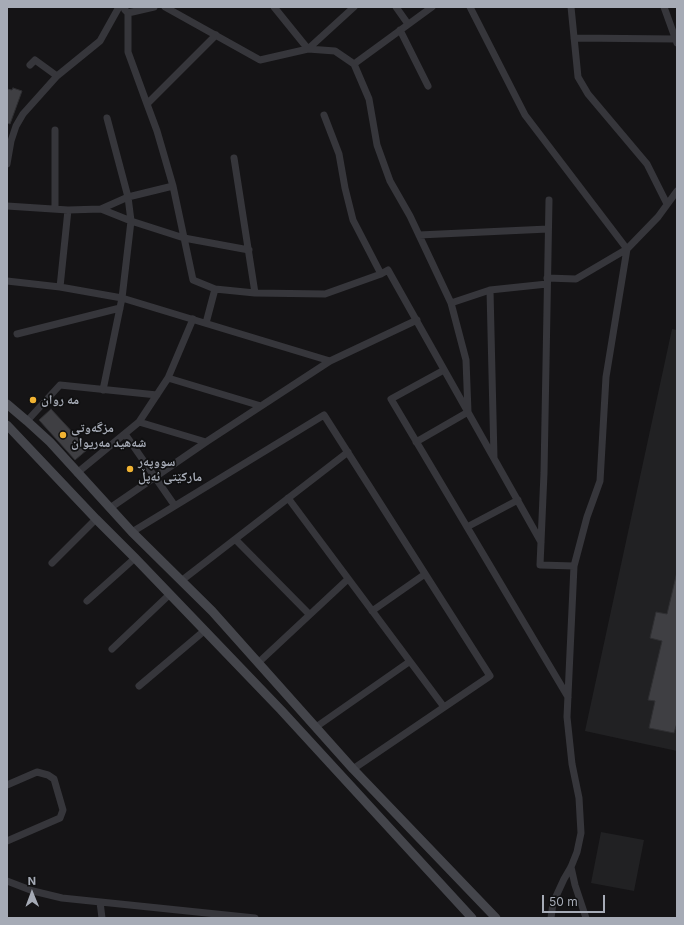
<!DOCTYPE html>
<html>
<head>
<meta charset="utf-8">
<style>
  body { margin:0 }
  #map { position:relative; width:684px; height:925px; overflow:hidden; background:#151416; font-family:Inter,sans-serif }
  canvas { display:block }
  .frame { position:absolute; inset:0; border:8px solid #a6abb6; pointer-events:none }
  .north { position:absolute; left:12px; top:873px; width:40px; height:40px; -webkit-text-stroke:3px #101011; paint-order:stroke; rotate:359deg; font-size:11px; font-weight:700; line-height:16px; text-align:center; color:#a6abb6 }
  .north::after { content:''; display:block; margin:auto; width:14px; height:18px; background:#a6abb6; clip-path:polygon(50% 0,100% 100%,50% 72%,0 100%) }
  .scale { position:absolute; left:542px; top:895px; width:63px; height:18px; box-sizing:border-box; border:2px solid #a6abb6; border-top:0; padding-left:5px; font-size:12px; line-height:14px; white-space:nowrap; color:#a6abb6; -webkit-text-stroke:3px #101011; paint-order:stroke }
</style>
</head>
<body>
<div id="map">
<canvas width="684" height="925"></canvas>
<div class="frame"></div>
<div class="north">N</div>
<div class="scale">50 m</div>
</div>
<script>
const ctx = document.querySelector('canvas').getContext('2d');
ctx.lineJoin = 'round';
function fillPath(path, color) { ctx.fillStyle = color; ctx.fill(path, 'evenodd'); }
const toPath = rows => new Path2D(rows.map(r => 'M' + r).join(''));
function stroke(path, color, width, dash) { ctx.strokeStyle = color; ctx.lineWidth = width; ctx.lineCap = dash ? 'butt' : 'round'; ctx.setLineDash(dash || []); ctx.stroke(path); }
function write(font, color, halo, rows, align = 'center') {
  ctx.font = font + ' Inter,"Noto Naskh Arabic",sans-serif'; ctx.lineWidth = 3.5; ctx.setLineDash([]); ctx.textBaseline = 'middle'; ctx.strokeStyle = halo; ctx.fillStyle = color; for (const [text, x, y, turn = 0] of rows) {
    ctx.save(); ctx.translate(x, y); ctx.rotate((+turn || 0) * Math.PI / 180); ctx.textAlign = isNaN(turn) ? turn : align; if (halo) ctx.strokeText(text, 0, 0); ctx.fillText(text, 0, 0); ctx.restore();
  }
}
const built = toPath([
  [672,329,677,330,677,751,585,731],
  [601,832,644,840,634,891,591,883]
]);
const building = toPath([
  [13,88,22,91,10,124,7,123,7,89,12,90,13,88],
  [51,409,88,449,75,460,39,420,51,409],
  [677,572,677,723,674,733,649,728,655,701,648,700,662,641,650,638,656,612,667,614,677,572]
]);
const minor = toPath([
  [165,7,260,60,308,49,354,7],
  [274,7,308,49,335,51,354,64,369,99,377,145,390,181,410,216,451,303,466,360,468,412,416,442],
  [396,7,408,24],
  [470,7,525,115,627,249,606,377,600,481,587,517,574,566,567,717,572,764,579,798,581,833,577,852,571,867,564,879,553,903,551,918],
  [571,7,578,77,588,94,647,164,667,204],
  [664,7,677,43],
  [125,10,128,13,154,7],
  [128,13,128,52,147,104],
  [400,30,428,86],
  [216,35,147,104,157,131,173,186,193,280,215,289,255,293,325,294,381,274,388,270,541,542],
  [574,38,675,39],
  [354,64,432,7],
  [30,65,35,60,57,76],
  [324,115,339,154,345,188,353,220,381,274],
  [55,130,55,209],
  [234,158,255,293],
  [7,164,11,141,16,126,23,114,57,76,100,41,119,7],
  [549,200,544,473,540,565,574,566],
  [7,206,68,210,101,209,131,221,184,238,249,250],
  [101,209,128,197,173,186],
  [419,235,548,229],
  [547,278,576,279,627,249,658,217,677,191],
  [7,281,60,287,122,298,330,361],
  [60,287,68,210],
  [490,290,494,458],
  [451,303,490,290,547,284],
  [206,323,215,289],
  [17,334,120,308],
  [444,370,391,399,568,697],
  [168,378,261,406],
  [103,390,122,298,131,221,128,197,107,118],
  [27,421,60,385,157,395],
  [139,422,206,442],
  [125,434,175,506],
  [77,473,139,422,168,378,193,319],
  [288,498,444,707],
  [110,508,206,442,330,361,417,320],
  [467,527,518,500],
  [132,532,324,415,490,676,353,769],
  [236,540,309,614],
  [52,563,96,519],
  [181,581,348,452],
  [87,601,135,558],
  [372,611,425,574],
  [112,649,170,594],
  [258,663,348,579],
  [139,686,204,631],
  [316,727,409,662],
  [7,785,37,772,48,775,54,779,63,810,60,818,7,841],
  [571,867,575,885,586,918],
  [7,881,33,891,62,898,255,918],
  [100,902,102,918]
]);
const secondary = toPath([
  [7,404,27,421,50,442,132,532,212,611,353,769,496,918],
  [7,425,96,519,135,558,281,710,472,918]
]);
const markers = [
  [33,400,4,"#f1b332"],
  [63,435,4,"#f1b332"],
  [130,469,4,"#f1b332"]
];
const poiNames = [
  ["مه روان",41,400],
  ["مزگەوتی",71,428],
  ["شەھید مەریوان",71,443],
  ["سووپەر",138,462],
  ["مارکێتی ئەپڵ",138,477]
];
fillPath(built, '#212123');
fillPath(building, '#3f3f43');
stroke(building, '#2f2f32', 1);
stroke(minor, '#36363b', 7);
stroke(secondary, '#44454b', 9);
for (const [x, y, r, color] of markers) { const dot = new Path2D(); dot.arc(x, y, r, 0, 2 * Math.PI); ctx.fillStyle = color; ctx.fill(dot); stroke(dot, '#101011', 1.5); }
write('bold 13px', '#a6abb6', '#101011', poiNames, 'left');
</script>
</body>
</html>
